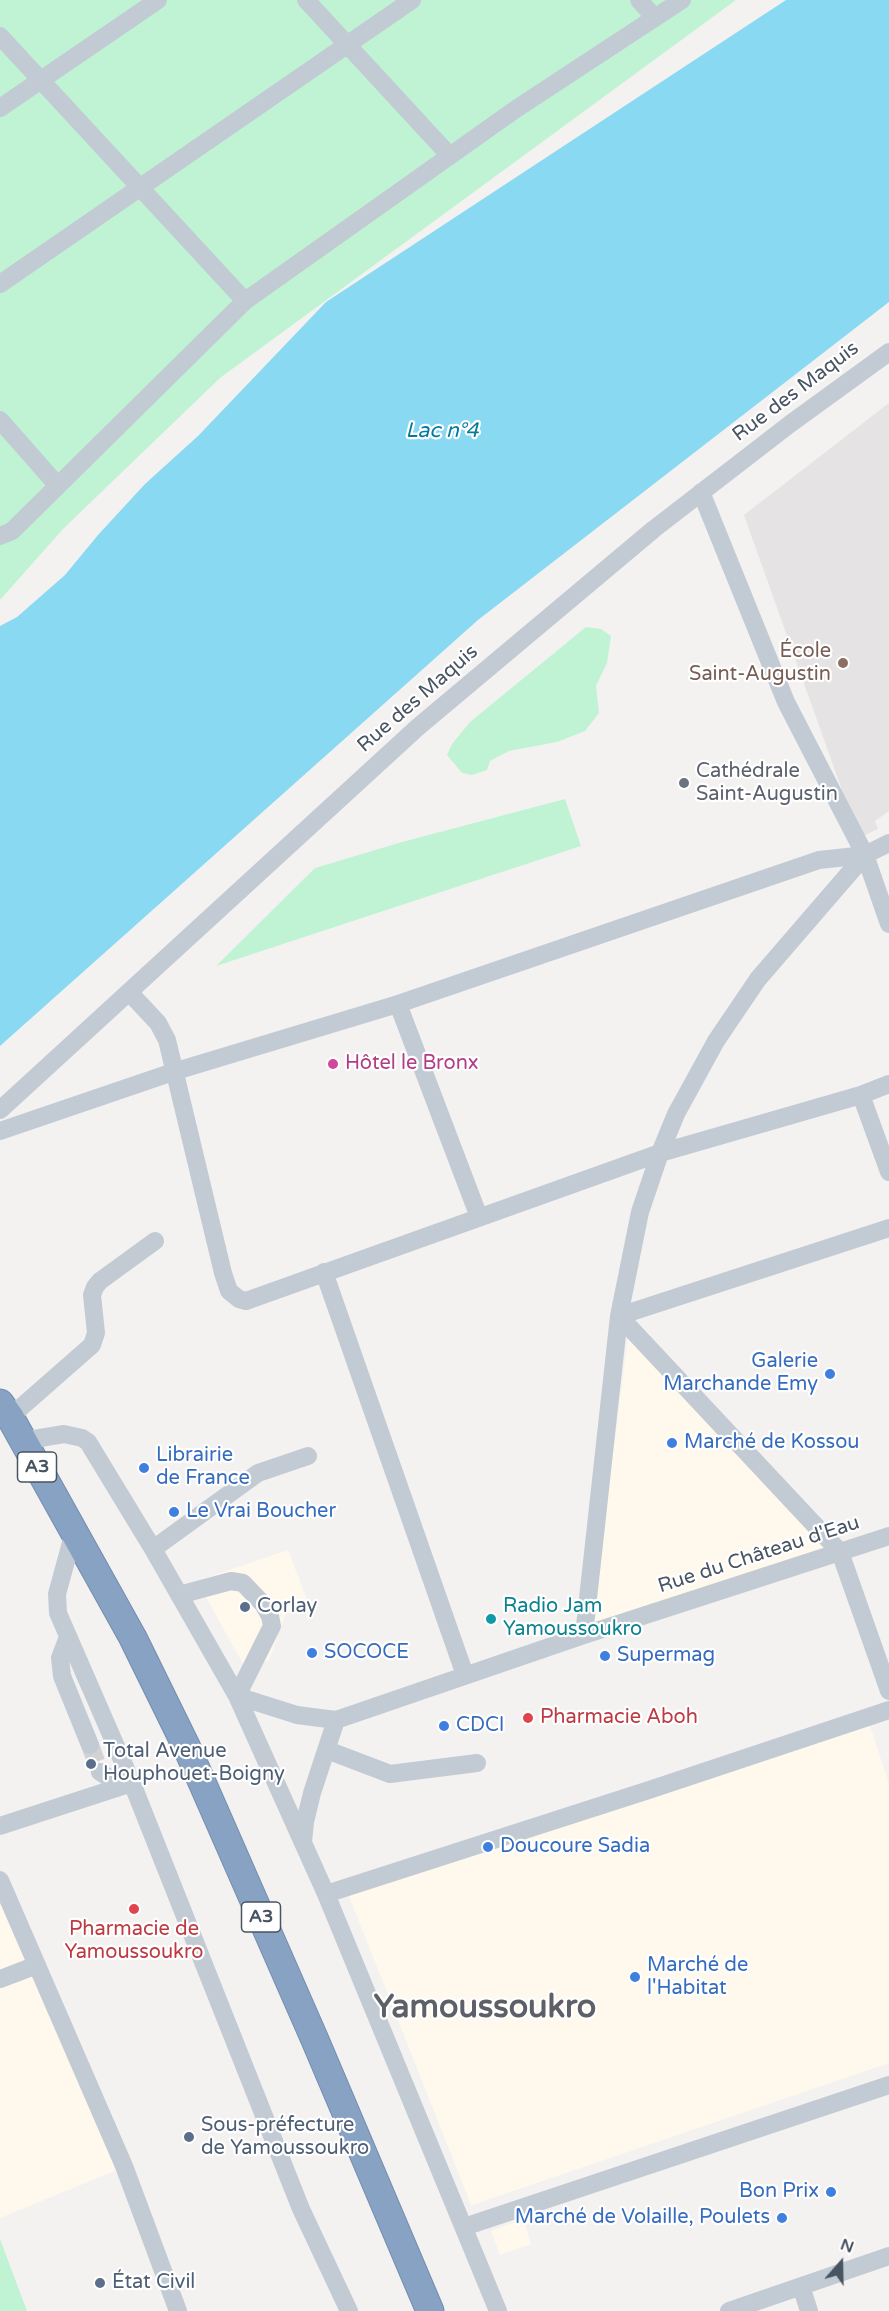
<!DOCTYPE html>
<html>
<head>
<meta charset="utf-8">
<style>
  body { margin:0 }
  #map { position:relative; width:889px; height:2311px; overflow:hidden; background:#f4f2f1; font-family:"Varela Round",sans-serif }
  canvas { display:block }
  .north { position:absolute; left:811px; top:2233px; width:60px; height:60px; -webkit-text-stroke:4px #fff; paint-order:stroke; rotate:20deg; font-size:16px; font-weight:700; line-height:24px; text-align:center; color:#485461 }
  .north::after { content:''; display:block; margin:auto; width:21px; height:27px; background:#485461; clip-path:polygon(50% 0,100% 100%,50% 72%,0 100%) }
</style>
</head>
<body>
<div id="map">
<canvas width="889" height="2311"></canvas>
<div class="north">N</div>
</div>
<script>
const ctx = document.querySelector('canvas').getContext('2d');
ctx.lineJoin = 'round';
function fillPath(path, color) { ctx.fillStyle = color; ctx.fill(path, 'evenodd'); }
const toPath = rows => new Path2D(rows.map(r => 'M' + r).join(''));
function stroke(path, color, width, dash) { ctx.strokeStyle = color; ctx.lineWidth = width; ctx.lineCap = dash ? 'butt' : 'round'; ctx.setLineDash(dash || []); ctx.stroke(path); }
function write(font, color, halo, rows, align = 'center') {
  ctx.font = font + ' "Varela Round",sans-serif'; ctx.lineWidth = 4.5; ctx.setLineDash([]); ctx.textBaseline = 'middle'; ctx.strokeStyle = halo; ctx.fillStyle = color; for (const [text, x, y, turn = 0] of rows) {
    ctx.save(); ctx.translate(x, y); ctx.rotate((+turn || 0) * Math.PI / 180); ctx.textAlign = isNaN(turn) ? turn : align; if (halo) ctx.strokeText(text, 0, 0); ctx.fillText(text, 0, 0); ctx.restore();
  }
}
const commercial = toPath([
  [628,1338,831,1548,591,1623],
  [288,1550,310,1608,286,1613,269,1660,247,1671,197,1581],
  [869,1723,889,1784,889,2063,472,2205,472,2207,347,1891],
  [0,1883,117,2170,0,2218],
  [523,2219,531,2244,500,2255,491,2231]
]);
const education = toPath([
  [889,403,889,811,875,821,878,829,859,838,744,515]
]);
const green = toPath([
  [0,0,736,0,220,378,63,529,0,600],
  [586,627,601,629,611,636,607,663,596,686,599,713,585,731,557,742,509,751,490,761,487,770,472,775,462,773,447,755,452,744,470,722],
  [565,799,581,846,216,966,315,868,402,842],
  [0,2239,27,2311,0,2311]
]);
const water = toPath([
  [786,0,889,0,889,302,478,620,0,1046,0,626,17,617,65,575,98,535,145,484,198,436,326,302]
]);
const minorTunnel = toPath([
  [90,1745,100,1772]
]);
const minor = toPath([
  [306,0,450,156],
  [639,0,655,18],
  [0,36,245,301],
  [0,108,158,0],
  [0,284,412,0],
  [0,420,58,486],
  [701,492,786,702,865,855,889,924],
  [0,536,12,531,245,301,516,109,682,0],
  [129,992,158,1023,167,1040,223,1273,229,1291,239,1299,246,1301,660,1153,861,1095,889,1084],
  [398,1004,479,1217],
  [861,1095,889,1172],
  [0,1110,418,727,654,529,790,424,889,352],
  [0,1131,176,1071,398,1004,819,860,865,855],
  [889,1228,619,1316,840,1552,889,1691],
  [324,1272,465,1675],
  [10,1417,92,1345,96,1333,92,1295,95,1287,100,1281,155,1241],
  [22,1441,64,1434,82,1438,88,1442,153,1549,237,1696,326,1894,498,2311],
  [74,1532,57,1594,58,1613,132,1783,301,2209,349,2311],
  [153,1549,258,1473,308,1456],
  [179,1595,231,1581,243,1583,263,1604,270,1616,272,1626,237,1696,297,1715,336,1720,584,1635,889,1536],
  [584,1635,619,1316,640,1212,660,1153,676,1114,716,1041,758,979,865,855,889,843],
  [68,1637,60,1658,62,1676,90,1745],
  [327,1750,390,1774,477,1763],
  [100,1772,111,1779,129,1783],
  [0,1826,132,1783],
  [303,1842,305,1822,312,1793,336,1720],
  [0,1880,124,2166,178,2311],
  [326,1894,649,1790,889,1710],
  [0,1979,37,1965],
  [464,2227,889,2085],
  [801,2286,809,2311],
  [729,2311,889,2256]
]);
const highway = toPath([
  [0,1403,10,1417,133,1638,187,1748,315,2040,430,2311]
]);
const markers = [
  [843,663,6,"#8d6e63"],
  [684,783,6,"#6b7280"],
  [333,1064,6,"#d1479c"],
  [830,1374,6,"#3f7fe0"],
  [672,1443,6,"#3f7fe0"],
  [144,1468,6,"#3f7fe0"],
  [174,1512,6,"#3f7fe0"],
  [245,1607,6,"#5c6f8a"],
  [491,1619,6,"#0f9aa8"],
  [312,1653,6,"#3f7fe0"],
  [605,1656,6,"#3f7fe0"],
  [528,1718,6,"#e0444e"],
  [444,1726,6,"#3f7fe0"],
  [91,1764,6,"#5c6f8a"],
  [488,1847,6,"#3f7fe0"],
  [134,1909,6,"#e0444e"],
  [635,1977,6,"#3f7fe0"],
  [189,2137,6,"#5c6f8a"],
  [831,2192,6,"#3f7fe0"],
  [782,2218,6,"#3f7fe0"],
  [100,2283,6,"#5c6f8a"]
];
const shields = [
  [37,1467,39],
  [261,1917,39]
];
const shieldNames = [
  ["A3",37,1467],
  ["A3",261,1917]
];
const streetNames = [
  ["Rue des Maquis",796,392,-37],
  ["Rue des Maquis",418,699,-41],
  ["Rue du Château d'Eau",759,1555,-18]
];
const educationNames = [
  ["École",831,652],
  ["Saint-Augustin",831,675]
];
const worshipNames = [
  ["Cathédrale",696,772],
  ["Saint-Augustin",696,795]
];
const hotelNames = [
  ["Hôtel le Bronx",345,1064]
];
const shopNames = [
  ["Galerie",818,1362,"right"],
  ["Marchande Emy",818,1385,"right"],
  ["Marché de Kossou",684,1443],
  ["Librairie",156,1456],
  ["de France",156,1479],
  ["Le Vrai Boucher",186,1512],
  ["SOCOCE",324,1653],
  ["Supermag",617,1656],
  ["CDCI",456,1726],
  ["Doucoure Sadia",500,1847],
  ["Marché de",647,1966],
  ["l'Habitat",647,1989],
  ["Bon Prix",819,2192,"right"],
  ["Marché de Volaille, Poulets",770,2218,"right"]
];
const serviceNames = [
  ["Corlay",257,1607],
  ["Total Avenue",103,1752],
  ["Houphouet-Boigny",103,1775],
  ["Sous-préfecture",201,2126],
  ["de Yamoussoukro",201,2149],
  ["État Civil",112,2283]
];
const cultureNames = [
  ["Radio Jam",503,1607],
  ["Yamoussoukro",503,1630]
];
const healthNames = [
  ["Pharmacie Aboh",540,1718],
  ["Pharmacie de",134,1930,"center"],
  ["Yamoussoukro",134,1953,"center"]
];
const waterNames = [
  ["Lac n°4",442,431]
];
const townNames = [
  ["Yamoussoukro",485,2009]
];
fillPath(commercial, '#fef9ec');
fillPath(education, '#e5e3e3');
fillPath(green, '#bff3d4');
fillPath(water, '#89d9f2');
stroke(minorTunnel, '#d2d2d4', 18, [18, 9]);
stroke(highway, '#728daf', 29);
stroke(minor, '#c2cbd4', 18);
stroke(highway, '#87a2c3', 27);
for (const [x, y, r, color] of markers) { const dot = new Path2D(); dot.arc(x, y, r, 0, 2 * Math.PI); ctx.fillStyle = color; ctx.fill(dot); stroke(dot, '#fff', 2); }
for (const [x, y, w] of shields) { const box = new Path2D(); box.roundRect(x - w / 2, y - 15, w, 30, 4.5); ctx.fillStyle = '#fff'; ctx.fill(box); stroke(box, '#485461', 1.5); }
write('bold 18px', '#485461', null, shieldNames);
write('20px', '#485461', '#fff', streetNames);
write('20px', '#785e54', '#fff', educationNames, 'right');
write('20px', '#5b616d', '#fff', worshipNames, 'left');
write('20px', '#b23c85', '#fff', hotelNames, 'left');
write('20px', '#366cbe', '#fff', shopNames, 'left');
write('20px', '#4e5e75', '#fff', serviceNames, 'left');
write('20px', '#0d838f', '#fff', cultureNames, 'left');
write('20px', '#be3a42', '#fff', healthNames, 'left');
write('italic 21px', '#057aa0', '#fff', waterNames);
write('bold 32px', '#5d6167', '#fff', townNames);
</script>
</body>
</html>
